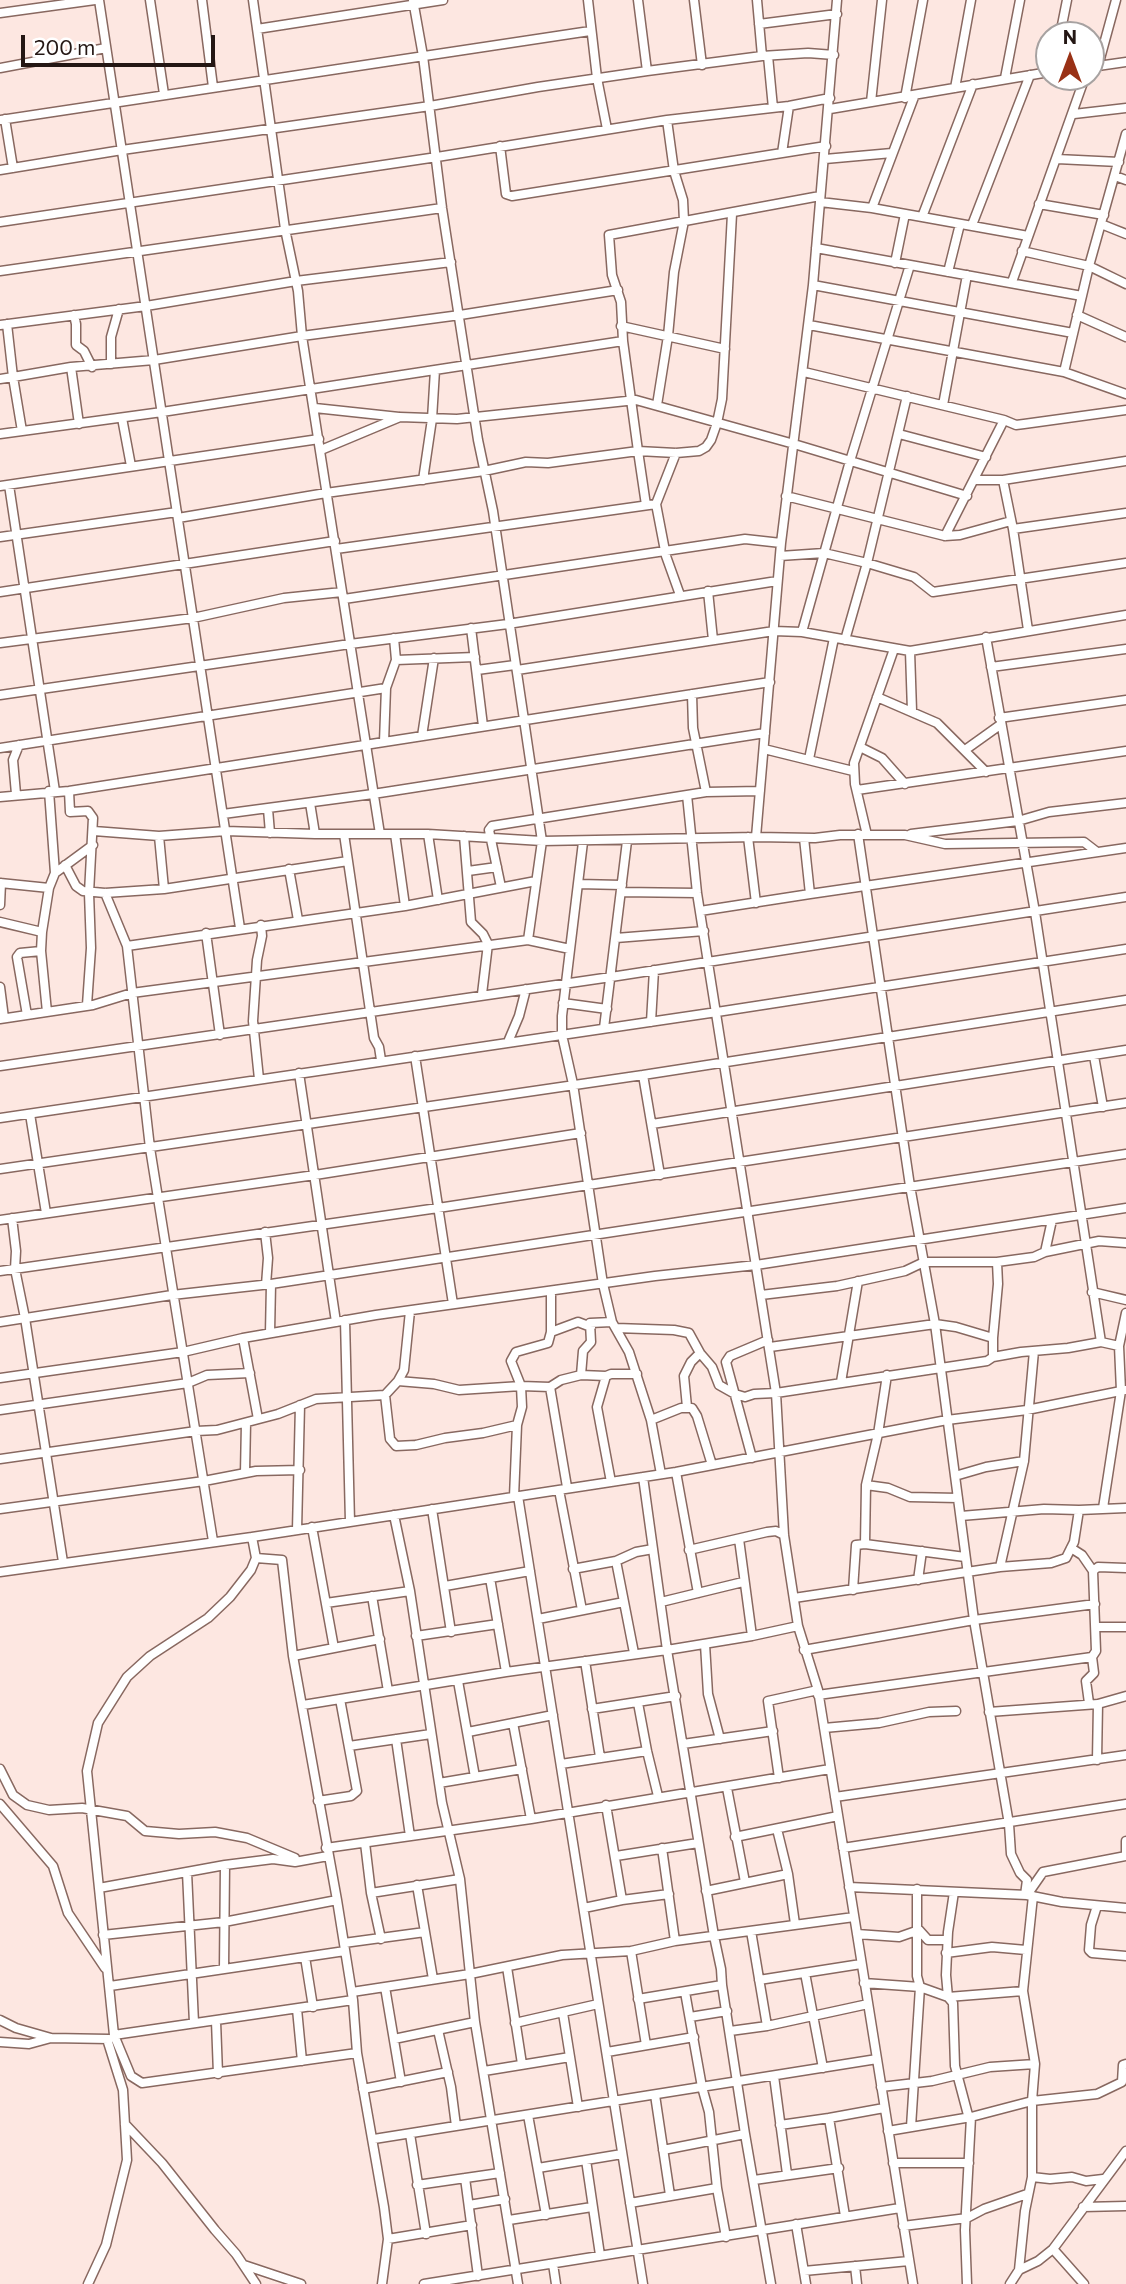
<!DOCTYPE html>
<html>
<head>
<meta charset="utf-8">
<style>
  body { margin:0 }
  #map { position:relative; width:1126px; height:2284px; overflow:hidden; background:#fde7e1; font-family:Commissioner,sans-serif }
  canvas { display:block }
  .north { position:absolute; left:1035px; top:21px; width:70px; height:70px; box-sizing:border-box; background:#fff; border:2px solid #a7a2a1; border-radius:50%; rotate:0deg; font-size:19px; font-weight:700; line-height:28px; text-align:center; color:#241714 }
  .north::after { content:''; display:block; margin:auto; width:24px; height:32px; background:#993116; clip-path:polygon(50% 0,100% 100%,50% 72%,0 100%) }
  .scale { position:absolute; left:21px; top:35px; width:194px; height:32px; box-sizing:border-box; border:4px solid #241714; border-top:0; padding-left:9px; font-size:21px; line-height:24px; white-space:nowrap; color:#241714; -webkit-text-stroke:5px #fff; paint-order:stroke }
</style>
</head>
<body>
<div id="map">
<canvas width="1126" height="2284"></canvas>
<div class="north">N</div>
<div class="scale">200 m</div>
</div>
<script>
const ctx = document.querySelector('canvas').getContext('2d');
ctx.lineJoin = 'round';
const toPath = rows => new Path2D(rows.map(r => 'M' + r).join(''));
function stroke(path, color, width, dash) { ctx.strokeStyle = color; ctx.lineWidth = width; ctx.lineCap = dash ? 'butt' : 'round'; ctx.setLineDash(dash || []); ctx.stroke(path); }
const minor = toPath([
  [99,0,240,928],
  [150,0,164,94],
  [202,0,213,87],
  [253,0,285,229,298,291,302,336,380,834],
  [413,0,423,56,442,208,478,440,493,511,542,841,528,940,570,949],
  [588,0,597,78,607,129],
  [638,0,647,71],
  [694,0,702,65],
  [757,0,762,56],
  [0,13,95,0],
  [759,24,837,14],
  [257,29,443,0],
  [1060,35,1067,0],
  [768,56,773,108],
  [1098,66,1116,0],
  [1091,67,1126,62],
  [0,68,106,48],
  [1005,78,1020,0],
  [955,88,971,0],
  [905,98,923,0],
  [871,102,882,0],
  [830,109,1049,72],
  [1074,114,1126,108],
  [5,119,13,168],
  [0,120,590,31],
  [500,146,506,194,512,196,826,146],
  [782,153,789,106],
  [825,159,892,153],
  [1057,159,1119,162],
  [0,170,122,150,430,106,538,87,647,71,762,56,808,53,834,55],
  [1115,176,1126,180],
  [820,202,872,208,1028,236],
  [1039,204,1104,215],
  [872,208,914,97],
  [922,217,973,84],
  [0,222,437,157,667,120,789,106,830,98],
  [1101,224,1126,234],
  [972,225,1030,75],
  [816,248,1082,296],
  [1022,251,1089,266,1126,284],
  [895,263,905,214],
  [0,271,442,208],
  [948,272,960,224],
  [1012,282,1085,77],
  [813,285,1073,333],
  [74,315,76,324,76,345,84,351,92,367],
  [1077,315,1126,337],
  [7,324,13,377,71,367,154,360,302,336,460,315,618,290],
  [0,325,146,306,296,281,451,262],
  [809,325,1064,372,1126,394],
  [621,326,725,349],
  [111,364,111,337,119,309],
  [71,367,79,424],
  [804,372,1004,420],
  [1064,372,1089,266,1126,134],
  [0,379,13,377,22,431],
  [657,405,668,336,674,272,684,221,683,200,674,171,667,120],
  [943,405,967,275],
  [315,408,399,417],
  [122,418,131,466],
  [0,434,162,412,623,341],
  [899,434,986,457],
  [321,450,400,417,457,419,636,400,794,444,967,496],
  [676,453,656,504,666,556,680,595],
  [423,480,432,419,435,370],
  [975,480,1003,480,1013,529,1028,630],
  [1003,480,1126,461],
  [9,485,55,791],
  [0,486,319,439],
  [786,496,945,536,960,535,1011,521],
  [646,505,638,451,676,453,699,451,706,447,711,440,717,423,722,399,732,214],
  [178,518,326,493,484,471,526,462,548,463,638,451,623,341,621,302,612,275,609,235,820,196],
  [1013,529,1126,513],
  [945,536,1004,420,1016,425,1024,424,1126,410],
  [0,537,177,512],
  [336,549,656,504],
  [780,556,824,553,867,563,914,577,933,592,1126,563],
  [708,591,713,640],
  [0,592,335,541],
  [344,599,745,539,781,543],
  [471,628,483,726],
  [802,632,850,461,910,265],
  [986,637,1035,912,1101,1342,1119,1346],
  [845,640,867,563,907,396],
  [0,643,193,618,284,598,342,592],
  [910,651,912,711],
  [396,660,475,657],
  [991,667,1126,649],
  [477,670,515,665],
  [517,670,774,631,802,632,910,651,1126,615],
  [692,694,693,728,706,792],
  [0,695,350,644,508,624,777,581],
  [877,697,937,723,986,772],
  [999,718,1126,700],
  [422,736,434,658],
  [384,742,386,688,396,660,394,638],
  [860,747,882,758,905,784],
  [0,748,386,688],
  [764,749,853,771],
  [965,750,1000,725],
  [809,759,834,638],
  [857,790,1126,751],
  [69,791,70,812,88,811,93,818,89,893,91,948,87,1005],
  [16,794,13,760,19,745],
  [687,795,697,893,776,1393,784,1535,798,1626,818,1690,913,2284],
  [0,797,69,791,770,682],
  [310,803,315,834],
  [268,809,270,833],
  [223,814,373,794,765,733],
  [94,831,159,836,226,831,315,834,428,834,542,841,756,837,781,543,813,285,837,0],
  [344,834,374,1038,379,1047,381,1060],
  [395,834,405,906],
  [428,834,438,900],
  [858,834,910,1186,935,1324,974,1620,1009,1824,1011,1854,1020,1873,1027,1880,1025,1895],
  [911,834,1018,821,1049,812,1126,803],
  [867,835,855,784,854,763,894,649],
  [159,836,164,889],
  [464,836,471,922,483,934,488,944,482,994],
  [748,837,756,903],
  [756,837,815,838,840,835,905,835,945,844,1084,842,1097,852],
  [804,838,810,894,1126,848],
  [583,842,562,1016,562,1035,573,1084,603,1284,612,1322,629,1352,651,1420,661,1474],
  [65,865,76,886,83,891,105,893,164,889,348,861],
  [289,869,298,920],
  [468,871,497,867],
  [55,873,93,845],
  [0,883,49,888],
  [578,884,622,885],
  [501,887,489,830,492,826,706,792,760,791],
  [621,892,697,893],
  [105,893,127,946,150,1148,213,1541],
  [0,905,1,883],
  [700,911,810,894],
  [0,922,42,932],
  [206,933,220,1035],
  [616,938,704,931],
  [127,946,405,906,536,881],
  [0,987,4,1018],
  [563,1003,607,1009],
  [47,1012,41,951,42,932,49,888,55,873,49,791],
  [27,1015,17,957,20,953,41,951],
  [0,1019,93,1005,132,993,528,940],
  [651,1022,654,970],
  [604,1028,627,841],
  [508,1042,519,1016,526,989],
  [415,1056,453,1304],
  [1094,1056,1103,1107],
  [0,1066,611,977,1126,897],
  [299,1073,336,1322],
  [643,1075,660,1175],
  [259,1079,253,1021,257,960,262,936,261,925],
  [30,1114,46,1213],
  [0,1118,717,1012,1126,949],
  [652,1124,1126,1050],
  [0,1169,643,1075,1126,1000],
  [12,1218,16,1251,15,1269,25,1318,63,1562],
  [0,1220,315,1175,581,1133],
  [265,1232,268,1258,266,1285],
  [1045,1252,1099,1241,1126,1243],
  [0,1271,438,1208,1126,1103],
  [1092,1292,1126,1300],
  [761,1295,837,1286,905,1271,924,1262,997,1262,1034,1257,1045,1252,1052,1220],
  [345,1320,350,1522],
  [0,1322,172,1295,271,1284,1126,1154],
  [616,1328,674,1330,689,1333,700,1353,712,1367,719,1385,735,1394,745,1397,754,1394,776,1393,987,1361,993,1357],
  [551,1332,578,1322,591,1327],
  [270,1333,271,1284],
  [243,1338,258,1419],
  [993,1338,998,1284,997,1262],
  [770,1347,935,1324,956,1327,993,1338,993,1357,1021,1352,1068,1348,1101,1342],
  [581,1375,583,1351,591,1342,590,1323,612,1322],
  [606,1376,597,1407,611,1482],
  [0,1378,183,1352,243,1338,376,1315,655,1276,756,1265,1126,1208],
  [398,1381,434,1384,459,1390,521,1386,550,1387,567,1487],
  [841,1382,858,1281],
  [550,1387,561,1380,581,1375,606,1376,611,1374,637,1374],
  [385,1395,390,1439,396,1446,416,1445,445,1438,483,1433,517,1425],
  [687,1407,684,1376,691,1362,700,1353],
  [0,1410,188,1383,207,1375,250,1373],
  [651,1420,681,1408,692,1408,697,1416,712,1465],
  [752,1458,726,1362,730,1356,768,1340],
  [0,1459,196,1431,217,1430,278,1414,316,1399,385,1395,398,1381,404,1370,410,1311],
  [676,1472,698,1593],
  [245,1473,246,1423],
  [955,1476,986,1467,1024,1461],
  [643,1477,667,1650,714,1936,721,1969,722,1985],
  [866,1485,888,1488,910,1497,958,1498],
  [559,1490,582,1610],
  [518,1496,643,2284],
  [514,1497,517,1425,522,1407,521,1386,511,1361,516,1352,548,1343,551,1332,551,1291],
  [1103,1508,1121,1391,1119,1346,1126,1313],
  [0,1509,204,1481,256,1471,300,1470],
  [432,1509,451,1632],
  [394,1515,410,1591,442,1803,460,1879,475,2022,518,2284],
  [961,1516,1044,1509,1079,1510,1126,1508],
  [312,1527,334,1648],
  [297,1530,300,1405],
  [252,1537,256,1558,282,1560,293,1656,337,1900,353,2000,357,2053,384,2207,388,2239,382,2284],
  [739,1539,752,1636],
  [865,1544,866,1485,878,1434,887,1375],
  [1071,1548,1082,1555,1093,1571],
  [689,1550,767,1532,776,1531,784,1535],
  [256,1558,251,1570,230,1597,208,1618,150,1656,127,1677,98,1723,87,1771,114,2035,131,2076,142,2083,357,2053],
  [616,1561,634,1653],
  [1000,1567,1024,1461,1034,1351],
  [573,1569,616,1561,636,1552,653,1549],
  [0,1572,252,1537,676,1472,947,1420,1027,1410,1126,1390],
  [490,1578,506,1672],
  [918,1580,922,1551],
  [445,1586,530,1571],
  [853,1590,856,1545,865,1544,965,1557],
  [372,1596,388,1691],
  [794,1598,1000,1567,1051,1563,1066,1558,1074,1542,1079,1510],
  [661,1602,743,1582],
  [326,1603,410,1591],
  [538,1619,624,1602],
  [1097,1627,1126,1627],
  [416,1636,498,1624],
  [705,1644,708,1694,720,1739],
  [804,1650,974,1620,1095,1604],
  [293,1656,380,1639],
  [585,1661,600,1757],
  [458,1681,475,1777],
  [818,1695,1092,1657,1096,1651,1093,1571,1098,1567,1126,1568],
  [638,1703,647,1751,658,1796],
  [1089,1703,1086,1681,1094,1673,1092,1657],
  [303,1705,506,1672,667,1650,752,1636,798,1626],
  [592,1709,676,1696],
  [989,1712,1098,1704,1126,1696],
  [513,1723,531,1819],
  [824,1728,879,1723,929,1712,956,1711],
  [468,1732,553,1715],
  [396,1739,410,1836],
  [683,1744,773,1731],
  [349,1746,431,1734],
  [1097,1760,1098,1704],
  [561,1764,647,1751],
  [0,1769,13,1795,27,1805,49,1810,82,1808,127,1816,145,1831,179,1834,215,1832,247,1838,295,1858,295,1862],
  [779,1778,768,1701,818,1690],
  [439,1783,522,1769],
  [727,1788,745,1882],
  [835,1797,1126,1755],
  [318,1801,351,1796,357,1791,340,1699],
  [0,1804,53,1866,68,1913,105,1968],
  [606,1805,622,1900],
  [777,1829,788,1874,795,1924],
  [735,1837,838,1816],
  [365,1843,371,1893,381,1939],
  [326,1848,531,1819,830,1769],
  [662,1848,675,1941],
  [843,1848,1126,1804],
  [616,1856,698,1843],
  [1126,1856,1126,1841],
  [187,1872,194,2023],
  [417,1885,433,1979],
  [849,1887,1027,1895,1062,1902,1126,1908],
  [99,1888,225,1865,273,1859,295,1862,328,1856],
  [706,1891,788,1874],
  [954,1892,948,1932,946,1975,948,1997,953,2003,955,2066,968,2115,971,2117,965,2230,967,2284],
  [371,1893,460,1879],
  [1027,1895,1043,1872,1126,1856],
  [1097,1906,1091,1925,1089,1950,1092,1953,1126,1956],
  [584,1908,622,1900,669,1894],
  [751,1931,767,2026],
  [857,1934,899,1937,919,1930,928,1940,947,1940],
  [103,1935,224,1922,337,1900],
  [344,1943,425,1932],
  [631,1951,646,2045],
  [946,1953,992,1947,1026,1950],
  [305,1957,313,2007],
  [507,1967,522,2064],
  [224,1969,225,1865],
  [805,1973,823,2068],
  [759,1980,861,1964],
  [864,1983,920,1987,948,1997,1023,1991],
  [110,1986,345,1951],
  [385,1987,401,2082],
  [352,1992,470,1974,562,1955,631,1951,675,1941,854,1917],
  [685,1992,702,2087,709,2112,717,2188,726,2237],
  [638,1999,722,1985,745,2134],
  [297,2009,302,2061],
  [563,2013,578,2107],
  [690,2017,727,2011],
  [0,2020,16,2028,51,2038,109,2039],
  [216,2021,218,2074],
  [515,2023,598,2004],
  [438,2030,451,2087,456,2126],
  [730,2031,767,2026,868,2004],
  [114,2035,353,2000],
  [394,2039,475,2022],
  [0,2042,29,2044,51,2038],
  [607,2052,694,2037],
  [484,2071,570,2057],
  [774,2076,787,2174],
  [881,2087,932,2081,990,2067,1035,2064],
  [363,2089,448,2072],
  [655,2095,670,2195],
  [528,2115,546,2215],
  [829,2118,884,2108],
  [125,2124,162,2163,215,2230,236,2254,256,2284],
  [780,2125,829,2118,845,2216],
  [911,2127,920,1987,917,1976,917,1889],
  [888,2131,971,2117,1032,2101,1097,2094,1122,2082,1123,2065,1126,2064],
  [410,2134,426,2234],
  [374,2139,877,2059],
  [663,2150,745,2134,771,2284],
  [586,2160,600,2255],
  [893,2163,969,2163],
  [538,2168,622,2154],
  [1032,2177,1050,2179,1072,2177,1086,2181,1103,2179],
  [465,2178,478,2276],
  [754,2180,839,2168],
  [417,2185,500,2173],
  [630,2203,717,2188],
  [469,2205,505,2199],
  [1083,2207,1126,2206],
  [509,2220,592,2207],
  [796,2224,806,2284],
  [903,2226,967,2218,984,2209,1027,2194],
  [388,2239,472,2225],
  [1053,2249,1084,2284],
  [553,2264,556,2284],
  [244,2265,301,2284],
  [855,2266,857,2284],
  [1019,2270,1025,2211,1032,2177,1032,2101,1035,2064,1023,1991,1033,1896],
  [804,2271,909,2261],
  [88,2284,106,2245,127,2160,123,2090,107,2039],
  [424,2284,900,2208],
  [1010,2284,1019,2270,1038,2261,1053,2249,1126,2151]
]);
stroke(minor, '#886860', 11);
stroke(minor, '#fff', 8);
</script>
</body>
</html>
